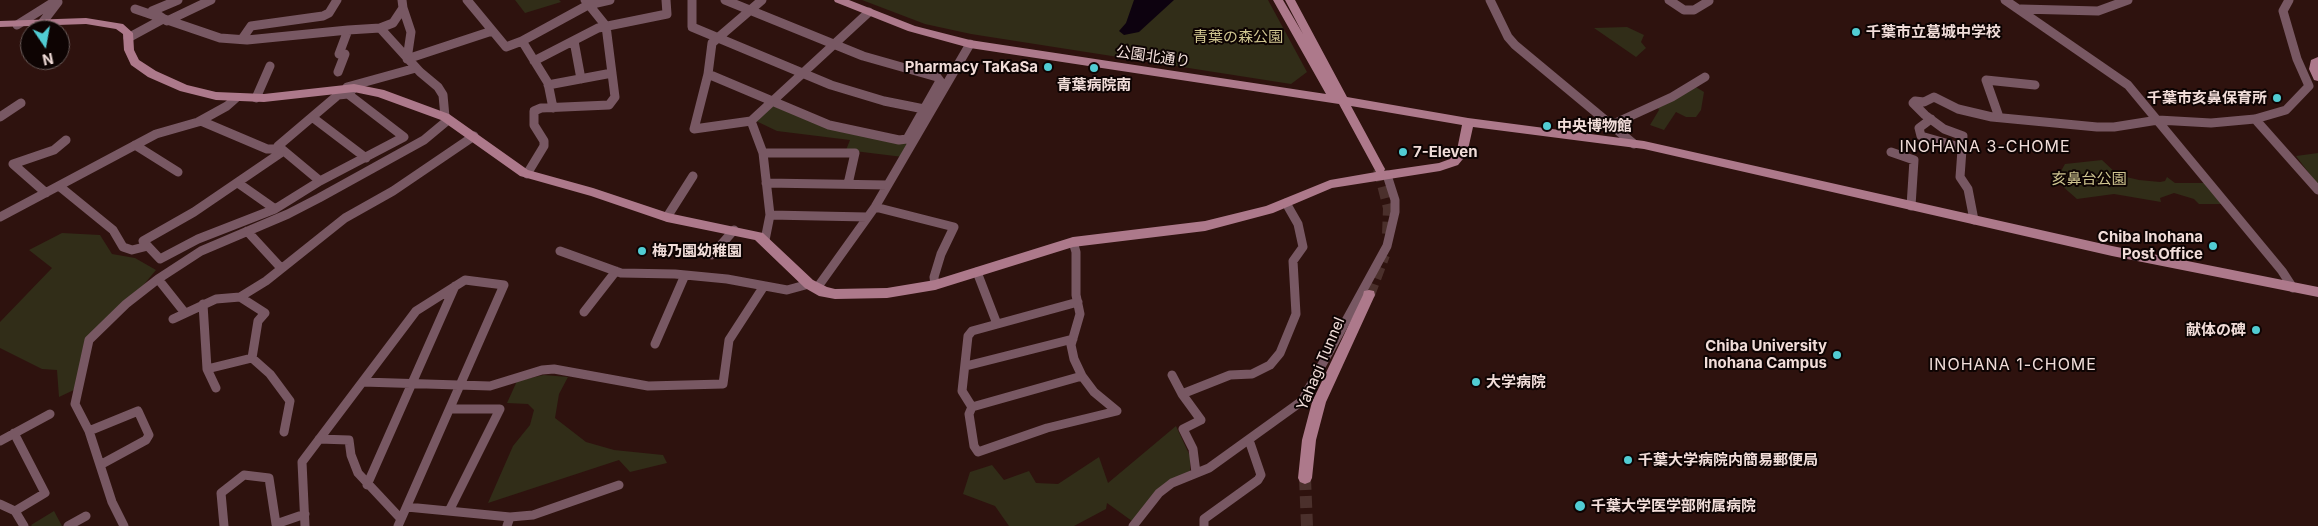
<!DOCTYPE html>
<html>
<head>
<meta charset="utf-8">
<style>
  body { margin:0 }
  #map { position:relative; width:2318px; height:526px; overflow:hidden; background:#2e120e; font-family:Inter,sans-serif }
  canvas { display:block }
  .north { position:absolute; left:20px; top:20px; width:50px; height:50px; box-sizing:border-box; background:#0e0403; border:1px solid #695b59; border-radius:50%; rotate:168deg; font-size:14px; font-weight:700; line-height:20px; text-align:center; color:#f1ddd9 }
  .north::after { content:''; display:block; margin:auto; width:18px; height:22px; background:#51ccd3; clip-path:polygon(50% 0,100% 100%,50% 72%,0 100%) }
</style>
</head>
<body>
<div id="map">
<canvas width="2318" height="526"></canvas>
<div class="north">N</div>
</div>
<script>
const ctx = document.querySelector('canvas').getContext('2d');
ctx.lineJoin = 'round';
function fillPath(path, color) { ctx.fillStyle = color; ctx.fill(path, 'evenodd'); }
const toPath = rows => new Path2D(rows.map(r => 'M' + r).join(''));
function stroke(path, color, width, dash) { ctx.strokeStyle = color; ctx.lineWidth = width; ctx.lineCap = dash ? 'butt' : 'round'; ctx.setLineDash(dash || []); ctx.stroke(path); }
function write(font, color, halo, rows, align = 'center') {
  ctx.font = font + ' Inter,"Noto Sans JP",sans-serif'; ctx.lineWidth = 4; ctx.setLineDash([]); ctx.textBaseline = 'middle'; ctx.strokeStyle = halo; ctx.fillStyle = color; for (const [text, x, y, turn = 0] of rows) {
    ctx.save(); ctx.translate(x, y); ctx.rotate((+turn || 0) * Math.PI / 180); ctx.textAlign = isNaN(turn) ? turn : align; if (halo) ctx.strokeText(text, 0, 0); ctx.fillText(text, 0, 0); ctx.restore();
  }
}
const green = toPath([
  [515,0,559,0,561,2,525,13],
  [862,0,1268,0,1307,72,1291,84,971,34,925,24],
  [1627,27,1644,35,1641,42,1646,48,1636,57,1594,28],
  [1694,86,1704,92,1701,110,1696,117,1686,117,1676,112,1664,130,1650,125,1659,110,1656,105],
  [774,105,818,123,910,143,903,157,846,150,850,140,777,131,756,121],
  [2318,153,2318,185,2296,156],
  [2102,160,2118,175,2139,180,2160,182,2165,181,2167,177,2175,183,2206,183,2223,204,2199,204,2194,199,2174,193,2160,198,2161,202,2114,194,2077,199,2061,185,2061,171,2065,164],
  [62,233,100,235,112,254,135,258,156,270,126,306,85,341,76,389,59,397,57,370,42,369,0,348,0,322,52,268,29,250],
  [544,375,568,377,559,394,555,418,586,442,614,450,663,455,667,463,630,472,619,460,488,503,513,446,530,425,534,410,528,404,507,403,517,381],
  [1176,426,1190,456,1190,474,1168,483,1132,521,1107,503,1106,509,1074,526,1009,526,995,506,963,494,970,472,992,465,1004,480,1029,471,1036,483,1058,484,1099,457,1108,483],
  [54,511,62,526,32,526,31,525]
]);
const water = toPath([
  [1134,0,1174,0,1139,32,1124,35,1119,31,1126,23]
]);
const secondaryTunnel = toPath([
  [1379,169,1389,208,1388,235],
  [1369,295,1384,255],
  [1305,478,1307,526]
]);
const street = toPath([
  [178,0,152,11,167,21,211,0],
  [467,0,506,47,522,41,588,5,610,0],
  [692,0,692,27,831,85,884,101,924,109],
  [762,0,712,43,708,74,694,129,751,121,869,12],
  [1490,0,1508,37,1515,45,1634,144],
  [1669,0,1684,10,1694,10,1709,1],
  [2005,0,2128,85,2282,271,2293,288],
  [403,8,411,32,407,59,492,31],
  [135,9,220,38,247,40,348,30],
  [2021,9,2098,11,2128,0],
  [42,23,58,2],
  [17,25,57,0],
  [380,28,420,72,438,87,443,95,445,117],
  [128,38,163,19],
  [242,39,251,26,323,16,329,13,337,0],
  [522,41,548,83,553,108],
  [574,41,581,79],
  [534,61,598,28,667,14,666,0],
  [338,72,345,54,339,54,348,30,380,28,393,23,403,8,402,0],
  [708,74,829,125,899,140,907,139,940,81,937,77,863,56,725,0],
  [548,85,612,73],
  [347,87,416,68],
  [256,98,270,66],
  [0,117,21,103],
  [312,117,366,158],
  [1999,117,1986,80,2035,85],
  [1931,119,1919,128,1921,136,1963,148],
  [2255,119,2318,190],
  [201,121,267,149,279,149],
  [751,121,763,153,770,215,765,240],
  [1611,125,1672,97,1705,77],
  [135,145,178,172],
  [282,152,194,212,143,241,160,259,198,239,275,209,320,181,404,137,348,94,354,88],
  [1891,152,1914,160,1911,206],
  [763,153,855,153,848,184],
  [13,164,54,150,66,140],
  [13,164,46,193],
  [527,174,544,146,544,141,534,125,534,111,541,108,609,105,615,97,606,26,585,0],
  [320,181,278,146,338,95,348,94],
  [238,183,275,209],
  [766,183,887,185],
  [59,186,113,230,123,247,132,250,148,246],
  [875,207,954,227,941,254,934,277,935,285],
  [770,215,867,217],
  [0,217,156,134,198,122,227,106,236,98],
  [667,217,693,176],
  [1974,220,1968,189,1960,177,1963,136,1944,129,1925,115,1913,103,1915,101,1924,102,1934,97,1958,109,1992,117,2097,127,2114,127,2158,120,2211,123,2255,119,2286,110,2309,86,2297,59,2283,11,2289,0],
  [247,231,281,268],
  [1073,242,1076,252,1076,295,1080,314,1071,345,1074,359,1082,376],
  [560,251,621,273,675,274,727,279,787,290,809,284],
  [712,255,734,230],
  [977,272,997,324],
  [158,279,185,313],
  [817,288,875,207,970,44],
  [240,297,265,313,258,321,252,358,270,374,290,401,284,432],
  [203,304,207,369,216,388],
  [584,312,616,271],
  [173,319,216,299,240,297,266,281,345,218,393,191,474,136],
  [655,344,685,275],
  [966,366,1073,339],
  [207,369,252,358],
  [1172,375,1182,394,1201,420,1183,429,1193,449,1196,473],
  [1082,376,1094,392,1117,411,1047,428,978,452,974,446,969,414,972,407,1082,376],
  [363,382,490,386,542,370,554,369,648,386,723,384,729,340,764,286],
  [1182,394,1230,375,1252,374,1270,365,1280,353,1296,314,1293,261,1303,247,1298,224,1286,203],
  [972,407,962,391,968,336,972,331,1078,302],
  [89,431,138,411,149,435,146,440,100,465],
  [14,433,45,493,15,511],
  [319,439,349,440,351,455,358,473,401,519],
  [0,441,50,414],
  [367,485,455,286],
  [0,504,15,511,24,526],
  [407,507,510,517],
  [449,511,500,409,450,409],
  [68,526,86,516],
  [124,526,112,502,89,431,75,404,89,340,126,304,158,279,201,251,288,214,319,198,424,140,448,120],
  [224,526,221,493,244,475,269,478,276,524,305,514],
  [305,526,302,462,416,311,465,280,504,285,398,526],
  [507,526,510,517,533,515,619,485],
  [1133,526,1159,493,1172,483,1209,468,1302,401,1387,246,1395,212,1395,200,1387,175],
  [1204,526,1204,519,1258,480,1261,475,1249,440]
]);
const secondary = toPath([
  [834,0,849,0,915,26,970,40,1326,94,1273,0,1283,0,1303,34,1285,0,1295,0,1347,97,1468,118,1644,141,2112,246,2318,287,2318,297,2112,256,1644,149,1473,127,1467,154,1458,165,1440,171,1332,188,1273,213,1205,231,1073,247,935,290,887,298,835,299,819,296,805,288,755,240,667,222,591,196,520,176,441,120,378,97,354,92,264,102,216,100,180,91,148,77,131,65,124,50,123,34,116,29,86,24,0,27,0,21,86,18,123,24,133,33,134,50,139,60,156,71,187,85,216,92,264,94,354,84,384,90,449,114,528,170,593,188,668,213,763,233,813,280,827,287,835,289,887,288,935,280,1073,237,1205,221,1266,206,1330,180,1376,172,1339,104,970,48,908,31,835,2,834,0],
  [1351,106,1462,125,1457,150,1450,159,1439,163,1384,171,1385,169,1351,106],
  [2318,57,2318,81,2314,80,2309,69,2311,60,2318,57],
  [1369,290,1374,291,1375,295,1326,402,1316,440,1312,478,1310,482,1305,484,1300,482,1298,478,1302,440,1312,402,1363,295,1364,291,1369,290]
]);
const markers = [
  [1856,32,5,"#51ccd3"],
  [1048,67,5,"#51ccd3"],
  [1094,68,5,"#51ccd3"],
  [2277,98,5,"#51ccd3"],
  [1547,126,5,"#51ccd3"],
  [1403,152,5,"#51ccd3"],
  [2213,246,5,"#51ccd3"],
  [642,251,5,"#51ccd3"],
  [2256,330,5,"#51ccd3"],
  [1837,355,5,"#51ccd3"],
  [1476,382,5,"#51ccd3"],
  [1628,460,5,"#51ccd3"],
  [1580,506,6,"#51ccd3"]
];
const poiNames = [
  ["千葉市立葛城中学校",1866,32],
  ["Pharmacy TaKaSa",1038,67,"right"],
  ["青葉病院南",1094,85,"center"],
  ["千葉市亥鼻保育所",2267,98,"right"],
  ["中央博物館",1557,126],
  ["7-Eleven",1413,152],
  ["Chiba Inohana",2203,237,"right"],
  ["Post Office",2203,254,"right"],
  ["梅乃園幼稚園",652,251],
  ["献体の碑",2246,330,"right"],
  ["Chiba University",1827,346,"right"],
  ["Inohana Campus",1827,363,"right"],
  ["大学病院",1486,382],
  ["千葉大学病院内簡易郵便局",1638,460],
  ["千葉大学医学部附属病院",1591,506]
];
const parkNames = [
  ["青葉の森公園",1238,37],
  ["亥鼻台公園",2089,179]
];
const streetNames = [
  ["公園北通り",1153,57,8],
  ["Yahagi Tunnel",1321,364,-67]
];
const neighbourhoodNames = [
  ["INOHANA 3-CHOME",1985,147],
  ["INOHANA 1-CHOME",2013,365]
];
fillPath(green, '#312d18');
fillPath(water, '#0d020f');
stroke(secondaryTunnel, '#4b302c', 12, [12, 6]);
stroke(street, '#785863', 9);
fillPath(secondary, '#ad798b');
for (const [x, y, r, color] of markers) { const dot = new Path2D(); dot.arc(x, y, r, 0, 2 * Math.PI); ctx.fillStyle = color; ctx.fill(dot); stroke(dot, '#0e0403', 2); }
write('bold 15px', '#f1ddd9', '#0e0403', poiNames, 'left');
write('15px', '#cfc590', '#0e0403', parkNames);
write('15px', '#f1ddd9', '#0e0403', streetNames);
ctx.letterSpacing = '1px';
write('16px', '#f1ddd9', '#0e0403', neighbourhoodNames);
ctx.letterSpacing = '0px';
</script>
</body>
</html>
